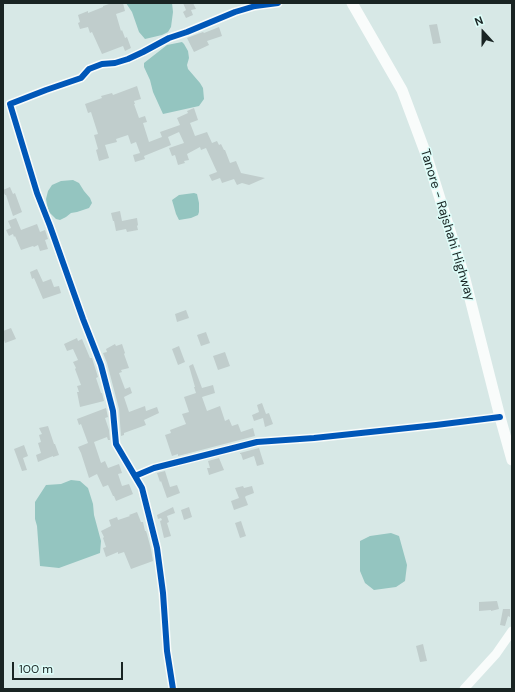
<!DOCTYPE html>
<html>
<head>
<meta charset="utf-8">
<style>
  body { margin:0 }
  #map { position:relative; width:515px; height:692px; overflow:hidden; background:#d7e8e6; font-family:"DM Sans",sans-serif }
  canvas { display:block }
  .frame { position:absolute; inset:0; border:4px solid #192423; pointer-events:none }
  .north { position:absolute; left:463px; top:12px; width:40px; height:40px; -webkit-text-stroke:3px #ddfdf9; paint-order:stroke; rotate:339deg; font-size:11px; font-weight:700; line-height:16px; text-align:center; color:#192423 }
  .north::after { content:''; display:block; margin:auto; width:14px; height:18px; background:#192423; clip-path:polygon(50% 0,100% 100%,50% 72%,0 100%) }
  .scale { position:absolute; left:12px; top:662px; width:111px; height:18px; box-sizing:border-box; border:2px solid #192423; border-top:0; padding-left:5px; font-size:12px; line-height:14px; white-space:nowrap; color:#192423; -webkit-text-stroke:3px #ddfdf9; paint-order:stroke }
</style>
</head>
<body>
<div id="map">
<canvas width="515" height="692"></canvas>
<div class="frame"></div>
<div class="north">N</div>
<div class="scale">100 m</div>
</div>
<script>
const ctx = document.querySelector('canvas').getContext('2d');
ctx.lineJoin = 'round';
function fillPath(path, color) { ctx.fillStyle = color; ctx.fill(path, 'evenodd'); }
const toPath = rows => new Path2D(rows.map(r => 'M' + r).join(''));
function stroke(path, color, width, dash) { ctx.strokeStyle = color; ctx.lineWidth = width; ctx.lineCap = dash ? 'butt' : 'round'; ctx.setLineDash(dash || []); ctx.stroke(path); }
function write(font, color, halo, rows, align = 'center') {
  ctx.font = font + ' "DM Sans",sans-serif'; ctx.lineWidth = 3; ctx.setLineDash([]); ctx.textBaseline = 'middle'; ctx.strokeStyle = halo; ctx.fillStyle = color; for (const [text, x, y, turn = 0] of rows) {
    ctx.save(); ctx.translate(x, y); ctx.rotate((+turn || 0) * Math.PI / 180); ctx.textAlign = isNaN(turn) ? turn : align; if (halo) ctx.strokeText(text, 0, 0); ctx.fillText(text, 0, 0); ctx.restore();
  }
}
const water = toPath([
  [126,3,172,3,173,12,171,27,168,32,162,35,145,39,139,32,132,12],
  [182,42,184,44,188,51,189,58,187,65,188,69,200,83,203,88,204,99,199,106,163,114,153,92,150,80,144,67,144,63,167,45],
  [73,180,79,183,84,191,90,198,92,203,89,208,77,212,71,213,66,217,60,220,56,219,49,212,47,205,46,199,48,191,52,185,61,181],
  [194,193,197,194,199,203,199,212,198,215,191,218,179,220,176,214,172,200,179,195],
  [71,480,80,481,88,488,93,504,94,515,101,541,100,553,59,568,40,566,37,526,35,519,35,502,46,485,61,484],
  [391,533,399,536,407,565,405,581,396,587,374,590,365,583,360,571,360,541,370,536]
]);
const building = toPath([
  [112,3,123,3,125,11,116,14,121,31,122,30,125,38,127,37,131,48,125,51,123,46,102,54,92,32,90,33,88,27,80,29,78,23,80,22,78,15,88,11,88,13,103,7,103,6],
  [183,3,193,3,196,9,191,10,193,15,186,18,183,12,186,10],
  [437,24,441,43,433,44,429,25],
  [219,27,222,36,207,41,209,45,194,52,187,38,203,32,204,33],
  [137,86,141,99,134,101,135,104,134,104,139,118,145,116,147,122,143,123,149,142,162,137,160,132,180,125,177,118,188,113,187,111,194,108,198,120,190,123,195,136,207,132,212,143,217,141,219,145,221,144,224,150,225,150,230,163,236,161,241,173,265,178,249,185,242,183,237,185,234,179,222,183,220,178,212,181,209,175,217,172,206,148,201,150,200,147,187,154,189,160,184,161,185,163,178,165,175,155,172,156,169,148,184,143,179,132,168,137,171,145,144,156,145,159,135,162,133,155,140,153,136,142,131,144,128,135,116,139,117,142,105,145,109,158,99,161,96,150,98,149,94,135,98,134,91,112,88,113,85,104,102,98,101,96,112,93,113,95],
  [10,187,13,194,15,193,22,212,13,216,6,195,5,195,3,191,3,190],
  [120,211,122,221,137,218,138,225,137,226,138,230,127,232,126,229,116,231,114,221,113,221,111,213],
  [16,218,21,230,37,224,40,232,45,230,48,239,45,240,48,249,40,251,38,245,34,247,33,246,21,250,15,236,14,237,13,234,9,236,6,230,11,228,8,221],
  [37,269,43,282,51,279,54,287,59,286,61,293,43,299,34,278,32,279,30,272],
  [186,310,189,318,177,322,175,314],
  [11,328,16,339,5,343,3,337,3,331],
  [206,332,210,343,201,346,197,335],
  [77,338,78,341,82,339,90,358,92,358,98,377,96,378,101,393,102,393,104,401,80,407,77,392,79,392,77,386,81,385,75,369,76,368,73,362,78,360,73,349,67,351,64,344],
  [115,344,116,346,122,344,125,353,124,354,129,368,121,370,122,372,119,373,125,389,130,387,132,393,124,397,129,412,145,406,146,411,157,407,159,413,144,420,146,425,124,433,124,435,121,436,119,409,107,363,103,353,107,352,106,349],
  [179,346,185,362,178,365,172,349],
  [225,352,230,366,218,370,213,356],
  [193,364,202,388,213,385,215,393,202,397,207,411,220,406,225,421,229,419,232,426,238,424,241,432,253,428,255,436,178,456,178,454,172,456,165,435,171,433,170,430,186,424,182,414,189,412,184,397,196,393,194,387,195,387,189,366],
  [262,403,266,414,269,413,273,424,265,427,263,418,254,421,252,415,259,412,257,405],
  [106,408,108,417,105,418,109,430,110,440,108,440,107,437,94,442,101,463,105,461,108,468,119,464,122,473,118,474,122,486,129,484,133,494,116,501,114,496,113,496,108,485,103,487,97,474,89,478,81,453,78,447,88,443,81,424,79,425,77,419],
  [48,426,54,444,55,444,59,455,53,457,53,456,38,462,36,455,41,453,38,443,41,442,39,435,42,434,39,428],
  [24,445,28,456,23,458,27,470,22,471,14,449],
  [259,448,264,464,257,466,254,456,243,460,241,454,240,454,240,453],
  [219,458,224,470,209,475,207,468,210,468,208,461],
  [165,471,170,487,177,485,180,493,167,498,161,481,160,482,157,473],
  [243,486,244,488,252,486,254,493,246,496,245,497,248,505,234,510,231,501,239,498,235,488],
  [173,507,175,513,167,516,169,522,167,523,171,536,164,538,160,521,162,520,161,518,158,519,157,515],
  [189,507,192,517,184,520,181,510],
  [137,512,141,522,143,522,145,531,146,531,147,534,151,549,153,561,131,569,124,552,118,554,118,552,106,557,103,548,106,547,103,538,104,537,101,531,111,526,109,520,117,517,118,520,130,516,129,515],
  [241,521,246,536,240,538,235,523],
  [497,601,499,609,491,611,491,610,479,611,479,602],
  [503,609,510,609,510,617,508,616,505,626,500,625],
  [423,644,427,661,420,662,416,646]
]);
const minor = toPath([
  [135,476,154,468,257,442,314,438,436,425,500,417],
  [173,689,167,651,163,593,157,548,142,488,116,444,113,411,101,365,83,319,50,226,37,193,10,104,46,90,81,78,89,69,102,64,115,63,128,59,143,52,169,38,187,32,235,12,255,6,278,3],
  [464,689,496,654,512,631]
]);
const major = toPath([
  [352,3,402,90,427,157,465,279,500,417,512,460]
]);
const cycleway = toPath([
  [135,476,154,468,257,442,314,438,436,425,500,417],
  [173,689,167,651,163,593,157,548,142,488,116,444,113,411,101,365,83,319,50,226,37,193,10,104,46,90,81,78,89,69,102,64,115,63,128,59,143,52,169,38,187,32,235,12,255,6,278,3]
]);
const streetNames = [
  ["Tanore - Rajshahi Highway",447,225,73]
];
fillPath(water, '#94c5c0');
fillPath(building, '#c0cdcc');
stroke(minor, '#f9fcfb', 9);
stroke(major, '#f9fcfb', 11);
stroke(cycleway, '#0057b8', 6);
write('13px', '#192423', '#ddfdf9', streetNames);
</script>
</body>
</html>
